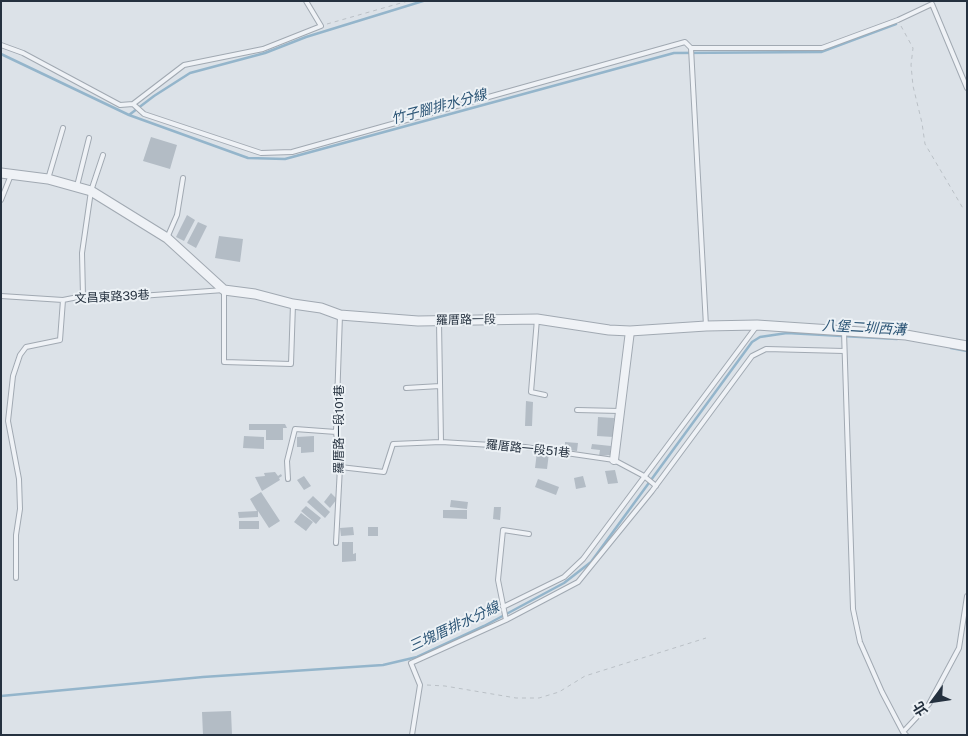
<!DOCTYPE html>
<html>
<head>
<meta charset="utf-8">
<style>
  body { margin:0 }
  #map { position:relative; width:968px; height:736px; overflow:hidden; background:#dce2e8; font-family:"Public Sans","Noto Sans TC",sans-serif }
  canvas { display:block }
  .frame { position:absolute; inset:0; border:2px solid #25313f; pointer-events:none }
  .north { position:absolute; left:908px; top:676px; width:50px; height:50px; -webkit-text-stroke:4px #ecf1f5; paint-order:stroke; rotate:239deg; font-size:14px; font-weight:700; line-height:20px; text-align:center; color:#25313f }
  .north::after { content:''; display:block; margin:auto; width:18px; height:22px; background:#25313f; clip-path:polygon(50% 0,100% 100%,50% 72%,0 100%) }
</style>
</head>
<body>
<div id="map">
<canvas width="968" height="736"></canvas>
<div class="frame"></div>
<div class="north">北</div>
</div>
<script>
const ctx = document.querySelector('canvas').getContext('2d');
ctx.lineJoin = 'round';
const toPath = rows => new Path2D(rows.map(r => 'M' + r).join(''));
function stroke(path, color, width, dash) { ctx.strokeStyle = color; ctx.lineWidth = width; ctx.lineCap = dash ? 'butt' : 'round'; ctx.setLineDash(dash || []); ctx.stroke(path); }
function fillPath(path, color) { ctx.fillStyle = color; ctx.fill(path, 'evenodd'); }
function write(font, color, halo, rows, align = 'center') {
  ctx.font = font + ' "Public Sans","Noto Sans TC",sans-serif'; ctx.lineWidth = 4; ctx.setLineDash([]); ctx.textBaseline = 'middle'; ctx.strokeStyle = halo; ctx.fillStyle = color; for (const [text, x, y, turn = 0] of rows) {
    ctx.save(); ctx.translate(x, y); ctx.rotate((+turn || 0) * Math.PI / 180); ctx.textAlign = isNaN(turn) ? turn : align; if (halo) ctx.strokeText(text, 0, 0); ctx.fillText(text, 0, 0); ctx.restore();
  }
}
const stream = toPath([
  [1,54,129,115,248,158,285,159,674,53,821,52,896,24],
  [129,115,154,96,190,73,265,53,306,37,423,1],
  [951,348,967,351],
  [1,696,203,677,383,665,417,657,484,626,564,583,591,562,752,342,760,337,787,333,897,339]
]);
const building = toPath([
  [151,137,177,145,170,169,143,161],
  [187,215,195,220,184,241,176,237],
  [198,222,207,226,196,248,187,243],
  [219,236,243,239,240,262,215,258],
  [526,401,533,402,532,426,525,426],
  [598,417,614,418,613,437,597,436],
  [249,424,285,424,287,428,283,428,283,440,266,440,266,430,249,430],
  [244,436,264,437,264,449,243,448],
  [314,436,314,452,301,453,301,447,297,447,297,437],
  [565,442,578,443,577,451,565,450],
  [592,444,611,446,610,455,599,456,600,450,591,449],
  [537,452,549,453,547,469,535,468],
  [615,470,618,483,608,484,605,471],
  [275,472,278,476,281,474,282,476,279,478,280,480,262,491,255,477,265,476,264,473],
  [304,476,311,486,304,490,297,480],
  [583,476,586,487,576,489,574,478],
  [538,479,559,487,556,495,535,487],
  [261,492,280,521,269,528,258,511,258,517,239,518,238,512,257,511,250,499],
  [331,493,337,499,330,508,324,502],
  [313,496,330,512,325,518,307,502],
  [451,500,468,502,467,509,450,507],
  [306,506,321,518,316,524,301,511],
  [494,507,501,507,500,520,493,519],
  [443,510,467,510,467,519,443,518],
  [301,513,313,522,306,531,294,522],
  [239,521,259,521,259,529,239,529],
  [353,527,354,535,341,536,340,528],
  [368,527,378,527,378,536,368,536],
  [342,542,353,542,353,554,356,553,356,561,342,562],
  [231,711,232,735,203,735,202,712]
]);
const path = toPath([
  [327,24,408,1],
  [901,26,913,48,911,65,913,86,922,123,925,144,964,210],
  [427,685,445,686,516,698,539,698,559,692,585,676,706,638]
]);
const service = toPath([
  [1,45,23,53,120,105,133,104,184,65,263,49,321,26,306,1],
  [691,48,706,326],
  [133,104,144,114,261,153,292,152,685,42,691,48,822,48,898,20,932,4,967,88],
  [48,179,63,128],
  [77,186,89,138],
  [1,200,11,175],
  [167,238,177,215,183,178],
  [1,296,63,300,83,296,140,296,224,290,224,362,291,364,293,304],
  [83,296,82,253,91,191,103,155],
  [537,319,531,392,545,395],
  [439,322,441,442],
  [844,332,853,609,860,642,882,692,903,732,906,735],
  [406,388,440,386],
  [577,410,620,411],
  [340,467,384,472,393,444,441,442,525,447,614,460,644,476,656,486],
  [288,479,287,461,295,429,336,432],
  [336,543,340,467,336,432,340,315],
  [16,578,16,535,20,509,19,479,8,421,13,376,20,355,26,347,60,340,63,300],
  [503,607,564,577,583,559,756,327],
  [506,620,498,580,503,530,529,534],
  [903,732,929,704,959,648,967,596],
  [412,735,420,685,411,663,506,620,578,582,652,491,752,356,766,349,844,351]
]);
const minor = toPath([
  [614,460,630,331]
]);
const tertiary = toPath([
  [1,173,48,179,91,191,167,238,224,290,255,294,293,304,321,308,340,315,418,321,537,319,609,330,630,331,706,326,757,325,906,335,967,346]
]);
const streetNames = [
  ["文昌東路39巷",112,297,-3],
  ["羅厝路一段",466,320,-1],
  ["羅厝路一段101巷",339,429,-90],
  ["羅厝路一段51巷",528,449,6]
];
const waterNames = [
  ["竹子腳排水分線",439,107,-15],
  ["八堡二圳西溝",864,328,3],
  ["三塊厝排水分線",454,627,-25]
];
stroke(stream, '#94b5cb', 2.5);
fillPath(building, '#b3bcc5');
stroke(service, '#a1a9b2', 6);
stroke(minor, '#a1a9b2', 10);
stroke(tertiary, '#a1a9b2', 11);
stroke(path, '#bac0c6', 1, [4, 4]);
stroke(service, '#eff2f6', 4);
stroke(minor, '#eff2f6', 8);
stroke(tertiary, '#eff2f6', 9);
write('12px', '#25313f', '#ecf1f5', streetNames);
write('italic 14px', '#2c5576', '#ecf1f5', waterNames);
</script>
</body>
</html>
